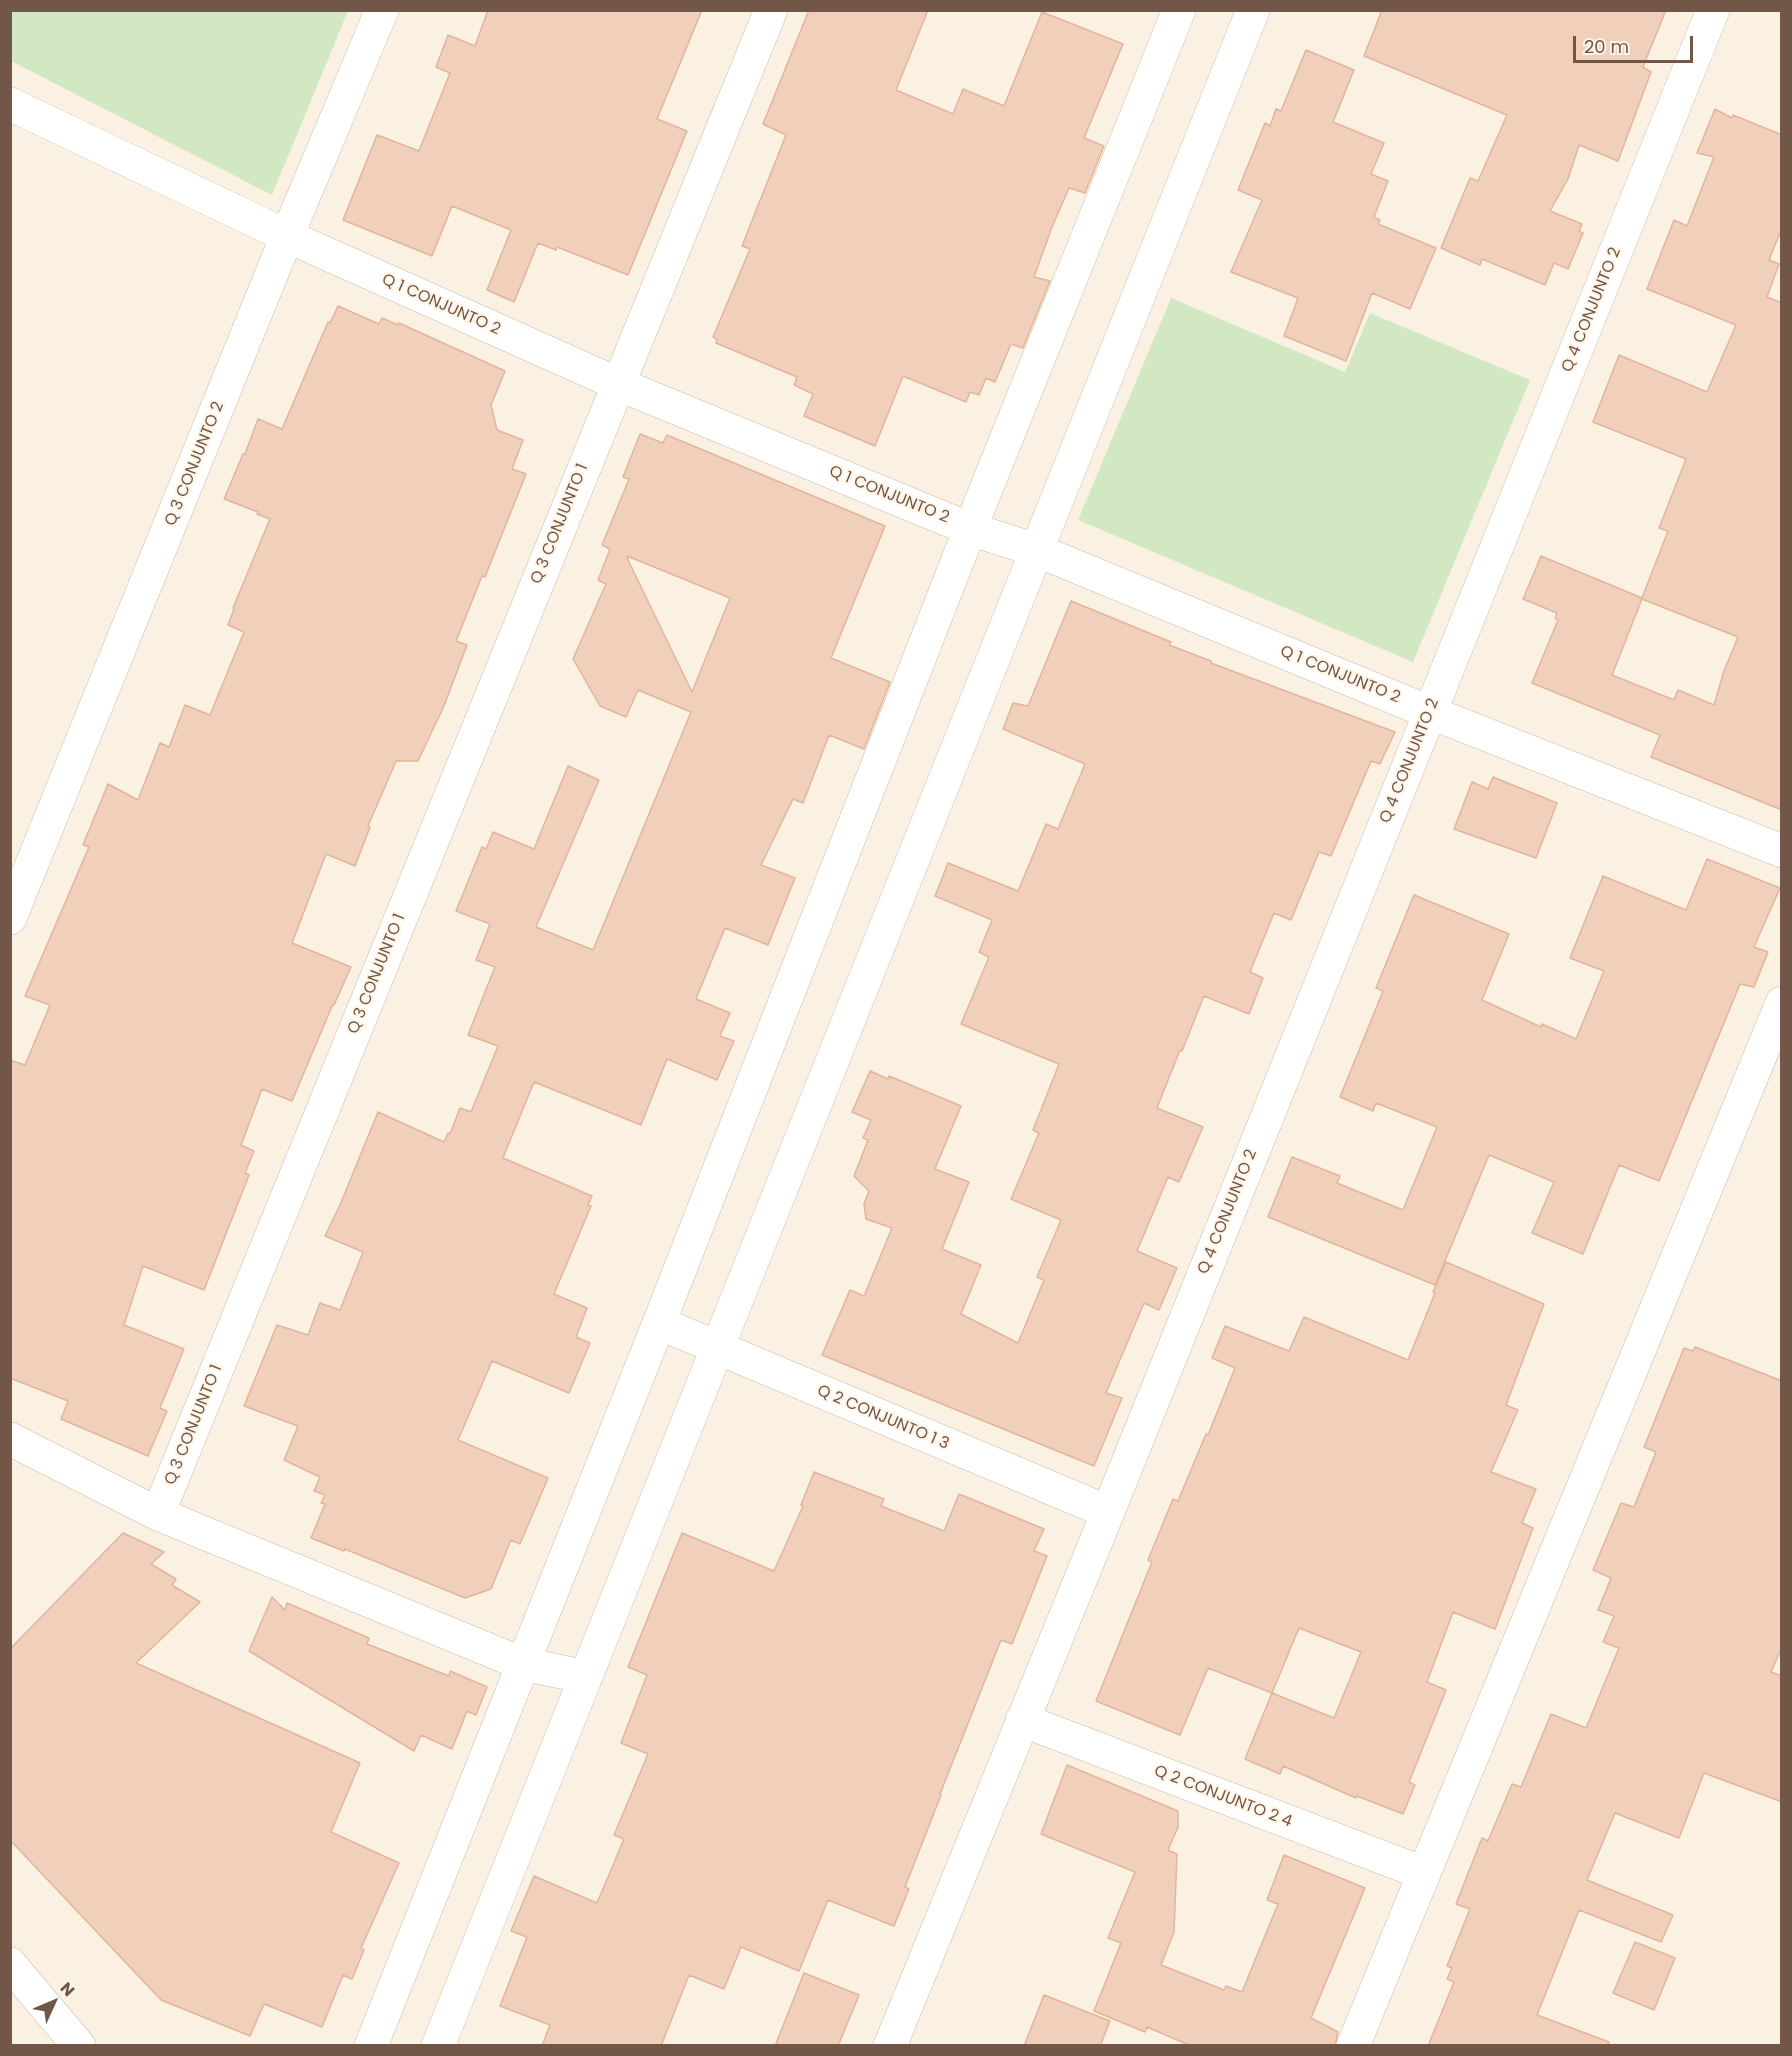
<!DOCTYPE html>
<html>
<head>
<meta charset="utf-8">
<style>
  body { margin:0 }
  #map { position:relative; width:1792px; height:2056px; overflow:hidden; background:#fbf1e2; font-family:Poppins,sans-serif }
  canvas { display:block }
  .frame { position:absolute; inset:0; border:12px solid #725749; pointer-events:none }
  .north { position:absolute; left:24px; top:1972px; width:60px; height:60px; -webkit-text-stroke:4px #fff5e8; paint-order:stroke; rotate:46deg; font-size:16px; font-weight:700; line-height:24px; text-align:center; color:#725749 }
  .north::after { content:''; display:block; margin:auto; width:21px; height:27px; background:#725749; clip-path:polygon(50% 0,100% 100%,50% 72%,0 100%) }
  .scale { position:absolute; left:1573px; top:36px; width:120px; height:27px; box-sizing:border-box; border:3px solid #725749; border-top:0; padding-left:8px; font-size:18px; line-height:21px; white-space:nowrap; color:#725749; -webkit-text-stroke:4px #fff5e8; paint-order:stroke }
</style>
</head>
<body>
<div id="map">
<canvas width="1792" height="2056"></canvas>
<div class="frame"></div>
<div class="north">N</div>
<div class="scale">20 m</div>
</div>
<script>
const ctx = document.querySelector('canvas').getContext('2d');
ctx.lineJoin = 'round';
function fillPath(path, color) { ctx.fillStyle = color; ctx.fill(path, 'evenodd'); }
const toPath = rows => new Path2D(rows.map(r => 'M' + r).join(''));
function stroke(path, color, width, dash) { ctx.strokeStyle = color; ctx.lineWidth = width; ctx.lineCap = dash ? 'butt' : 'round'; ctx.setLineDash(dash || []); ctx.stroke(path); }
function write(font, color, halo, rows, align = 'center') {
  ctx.font = font + ' Poppins,sans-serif'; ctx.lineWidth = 4.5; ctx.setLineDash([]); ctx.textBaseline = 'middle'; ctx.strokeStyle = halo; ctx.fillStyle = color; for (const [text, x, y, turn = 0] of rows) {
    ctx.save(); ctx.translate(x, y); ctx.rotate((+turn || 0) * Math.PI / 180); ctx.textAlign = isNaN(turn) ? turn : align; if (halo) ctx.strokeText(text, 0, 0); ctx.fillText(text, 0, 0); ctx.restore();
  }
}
const green = toPath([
  [10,11,11,10,348,11,272,195,11,61],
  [1171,298,1345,372,1370,313,1530,380,1413,662,1078,520]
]);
const building = toPath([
  [488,10,702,10,657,119,687,131,628,275,557,247,556,250,538,243,514,302,487,290,511,230,452,206,432,256,343,220,377,135,419,151,450,73,436,67,448,35,475,46,488,10],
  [809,10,928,10,896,90,953,114,963,89,1004,106,1042,12,1123,44,1084,138,1104,146,1085,193,1069,188,1052,227,1034,277,1050,281,1023,348,1011,344,995,382,986,378,979,395,970,392,966,402,903,376,875,446,804,416,813,394,794,385,797,377,716,343,717,339,713,337,750,249,742,246,786,135,763,124,809,10],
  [1382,10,1666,10,1643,67,1651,72,1618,161,1579,145,1568,179,1550,211,1582,224,1579,231,1583,233,1568,269,1554,263,1545,285,1482,259,1480,265,1441,248,1470,178,1478,181,1507,115,1364,56,1382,10],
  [1306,50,1354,70,1333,122,1384,143,1371,174,1388,181,1374,217,1380,220,1378,224,1436,248,1410,309,1372,293,1346,361,1284,336,1298,298,1231,272,1262,200,1238,190,1265,123,1270,126,1276,109,1281,111,1306,50],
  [1715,109,1732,118,1733,115,1782,135,1782,228,1769,260,1779,264,1767,297,1782,303,1782,810,1651,757,1660,735,1532,683,1558,620,1555,618,1557,613,1523,599,1541,556,1642,598,1668,531,1659,528,1686,459,1593,422,1619,355,1707,392,1736,325,1647,289,1674,220,1687,226,1714,157,1697,153,1715,109],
  [1642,599,1738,637,1724,671,1714,705,1678,690,1674,700,1612,675,1642,599],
  [338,306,379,324,382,318,398,325,399,323,505,371,491,405,497,430,523,440,512,469,526,474,485,577,482,576,456,641,467,645,444,706,418,761,396,761,368,826,370,827,355,866,326,854,292,943,351,967,334,1005,333,1004,292,1101,262,1089,241,1145,254,1151,245,1173,249,1175,204,1290,143,1266,124,1325,184,1349,160,1408,167,1411,148,1456,61,1419,68,1401,10,1378,10,1060,25,1065,50,1005,25,996,89,847,83,845,108,784,138,800,160,743,169,747,185,705,210,715,244,632,228,625,234,609,233,608,270,519,257,514,258,512,224,499,243,454,245,454,258,419,282,429,328,322,330,323,338,306],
  [640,434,663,443,667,435,885,526,831,658,890,682,864,749,829,735,803,803,793,799,761,865,795,878,768,945,725,928,696,999,730,1013,720,1036,734,1041,717,1080,667,1059,641,1125,534,1082,503,1158,592,1196,588,1205,591,1206,554,1294,587,1308,576,1337,590,1343,569,1393,492,1361,458,1440,548,1478,520,1544,511,1540,491,1589,465,1598,345,1549,344,1551,311,1538,325,1504,321,1503,325,1495,314,1491,320,1477,284,1460,298,1426,244,1406,277,1325,308,1335,320,1303,340,1310,363,1252,325,1236,340,1205,378,1112,444,1142,448,1133,450,1134,460,1108,471,1112,498,1046,468,1035,495,967,476,960,490,924,456,911,482,847,486,849,493,832,534,849,568,766,599,780,536,927,593,950,691,712,638,690,626,717,600,706,573,659,606,584,598,580,610,549,602,545,629,479,623,477,640,434],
  [627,556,730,598,692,692,628,560,627,556],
  [1071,601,1171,642,1169,645,1211,661,1211,663,1395,732,1380,764,1371,761,1331,856,1319,852,1291,920,1274,913,1250,972,1263,978,1249,1014,1204,996,1182,1051,1180,1050,1157,1108,1203,1127,1179,1182,1168,1177,1137,1251,1177,1268,1159,1310,1144,1303,1106,1393,1122,1398,1094,1466,822,1355,850,1290,864,1296,892,1228,866,1219,864,1204,869,1191,854,1176,868,1140,863,1138,871,1120,852,1112,870,1071,888,1079,889,1076,961,1106,935,1169,969,1182,942,1249,981,1265,961,1314,1018,1343,1044,1280,1037,1277,1061,1220,1011,1199,1039,1133,1033,1130,1059,1064,961,1024,989,957,979,952,992,920,935,896,948,863,1018,891,1046,824,1058,829,1085,764,1003,729,1013,703,1028,706,1071,601],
  [1493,777,1557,803,1536,858,1454,829,1472,782,1488,789,1493,777],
  [1707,859,1780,888,1754,947,1768,952,1754,987,1740,984,1659,1181,1619,1165,1583,1254,1532,1233,1554,1182,1489,1155,1435,1285,1268,1217,1292,1157,1340,1176,1337,1183,1403,1210,1437,1127,1376,1103,1373,1111,1340,1097,1383,991,1376,988,1414,895,1509,934,1482,1000,1541,1027,1542,1024,1576,1039,1604,971,1570,958,1603,876,1686,910,1707,859],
  [1446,1262,1544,1304,1506,1405,1518,1410,1491,1472,1536,1489,1522,1523,1533,1528,1495,1629,1453,1612,1427,1682,1446,1690,1409,1782,1415,1785,1403,1814,1357,1796,1356,1798,1283,1766,1280,1774,1245,1759,1272,1693,1334,1718,1361,1652,1299,1628,1272,1693,1208,1668,1180,1735,1096,1701,1152,1562,1148,1560,1173,1499,1178,1501,1206,1434,1208,1435,1235,1368,1212,1358,1225,1326,1289,1351,1304,1317,1408,1360,1435,1293,1433,1292,1446,1262],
  [1695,1347,1782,1381,1782,1647,1771,1672,1782,1676,1782,1802,1704,1773,1679,1838,1615,1813,1587,1880,1673,1915,1661,1942,1579,1910,1537,2015,1609,2042,1608,2046,1428,2046,1454,1982,1447,1979,1452,1968,1447,1966,1470,1909,1456,1904,1482,1838,1488,1841,1512,1784,1521,1787,1551,1714,1586,1728,1619,1648,1603,1642,1614,1616,1598,1610,1611,1578,1593,1570,1621,1503,1634,1507,1656,1452,1644,1447,1684,1348,1693,1351,1695,1347],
  [814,1472,884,1499,881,1506,944,1531,959,1494,1044,1529,1034,1551,1047,1556,1012,1644,1001,1640,940,1794,941,1795,905,1887,909,1889,894,1926,828,1900,799,1971,741,1947,724,1989,689,1975,661,2046,542,2046,550,2025,500,2006,527,1937,511,1931,534,1876,597,1903,624,1839,614,1835,648,1754,621,1743,647,1675,628,1667,682,1533,774,1571,803,1506,801,1505,814,1472],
  [123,1533,164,1552,151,1564,176,1579,172,1585,200,1602,136,1663,360,1763,331,1832,399,1863,361,1948,364,1950,352,1979,343,1975,322,2027,264,2004,250,2036,161,2000,10,1840,10,1649,123,1533],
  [272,1597,285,1610,287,1603,369,1638,367,1644,449,1676,450,1671,487,1687,476,1715,467,1711,452,1749,421,1735,414,1751,249,1651,272,1597],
  [1067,1765,1178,1811,1178,1827,1168,1850,1177,1854,1174,1932,1161,1965,1224,1990,1226,1986,1242,1992,1278,1904,1267,1900,1284,1855,1365,1888,1311,2018,1338,2032,1335,2046,1191,2046,1147,2027,1145,2032,1094,2011,1121,1943,1108,1938,1135,1872,1041,1834,1067,1765],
  [1635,1942,1675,1958,1654,2010,1613,1993,1635,1942],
  [804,1973,859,1995,838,2046,775,2046,804,1973],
  [1044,1995,1110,2021,1100,2046,1024,2046,1044,1995]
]);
const minor = toPath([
  [10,104,287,236,618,384,970,529,1036,550,1429,712,1782,851],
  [10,918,287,236,382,10],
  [659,1323,1108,1512],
  [10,1439,158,1514],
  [586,1677,523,1664,158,1514,771,10],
  [1022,1720,1423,1873],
  [10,1964,79,2046],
  [371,2046,659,1323,970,529,1179,10],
  [438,2046,1253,10],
  [890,2046,1108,1512,1713,10],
  [1353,2046,1782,1003]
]);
const streetNames = [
  ["Q 1 CONJUNTO 2",441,305,24],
  ["Q 4 CONJUNTO 2",1592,310,-68],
  ["Q 3 CONJUNTO 2",195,464,-68],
  ["Q 1 CONJUNTO 2",889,495,22],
  ["Q 3 CONJUNTO 1",560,524,-68],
  ["Q 1 CONJUNTO 2",1340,675,22],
  ["Q 4 CONJUNTO 2",1410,761,-68],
  ["Q 3 CONJUNTO 1",377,974,-68],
  ["Q 4 CONJUNTO 2",1228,1212,-68],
  ["Q 2 CONJUNTO 1 3",883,1418,23],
  ["Q 3 CONJUNTO 1",194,1425,-68],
  ["Q 2 CONJUNTO 2 4",1223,1797,21]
];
fillPath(green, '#d2e8c2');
fillPath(building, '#f0cfbb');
stroke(building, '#e2b59c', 1.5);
stroke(minor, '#cebbac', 34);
stroke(minor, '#fff', 33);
write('16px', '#725749', '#fff5e8', streetNames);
</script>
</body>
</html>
